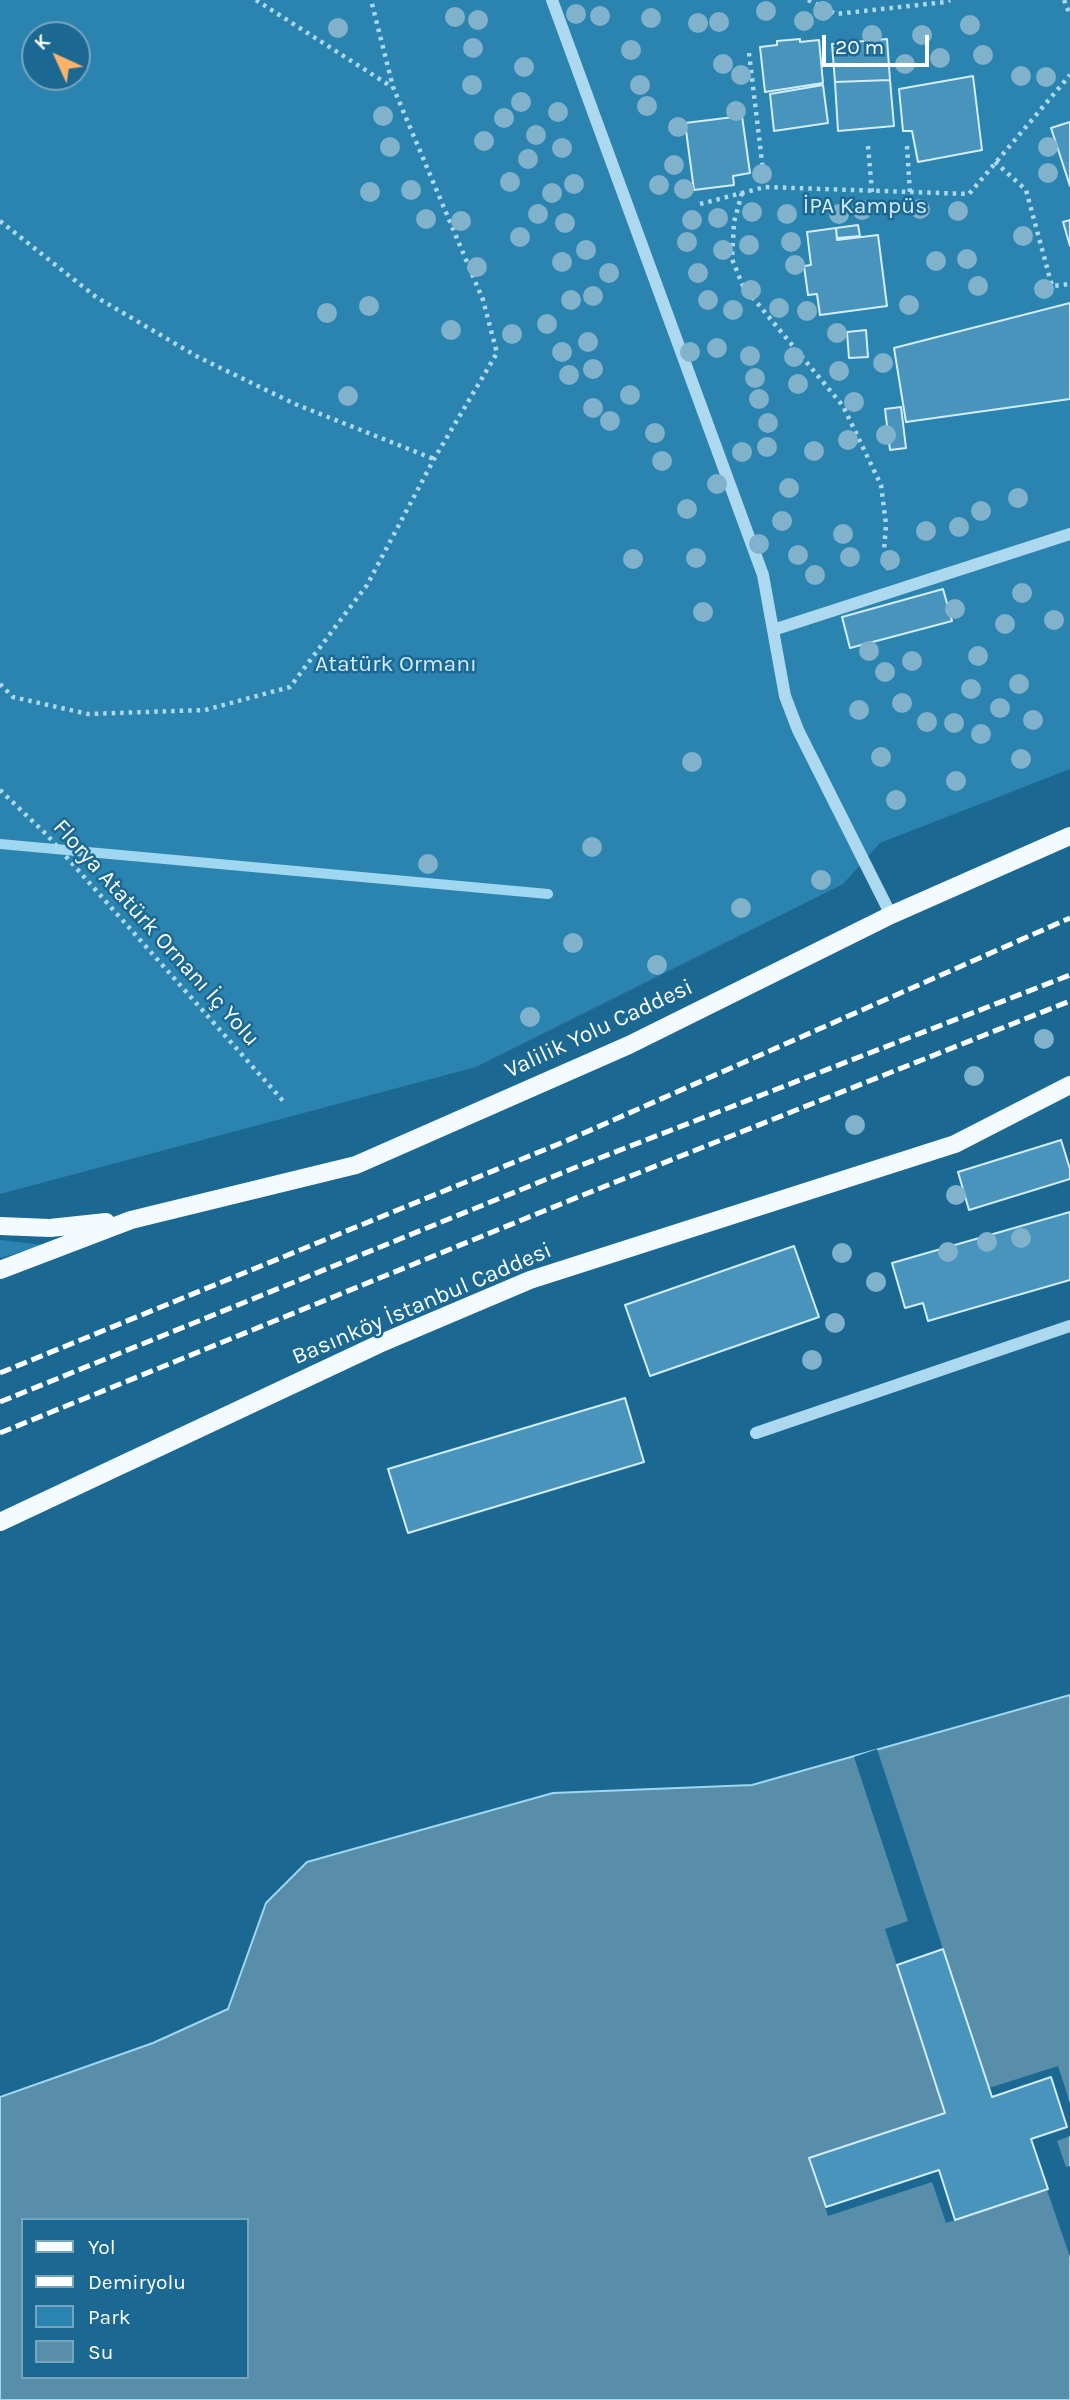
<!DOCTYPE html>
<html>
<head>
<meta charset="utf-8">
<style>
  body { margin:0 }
  #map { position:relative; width:1070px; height:2400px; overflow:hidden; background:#1b6993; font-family:Karla,sans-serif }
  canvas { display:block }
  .legend { position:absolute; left:21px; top:2218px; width:228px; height:161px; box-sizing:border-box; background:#1b6993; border:2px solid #76a5be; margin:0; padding:9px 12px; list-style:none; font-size:21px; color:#fff }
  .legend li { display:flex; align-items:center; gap:14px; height:35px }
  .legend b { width:35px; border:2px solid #76a5be }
  .north { position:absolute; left:21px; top:21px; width:70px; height:70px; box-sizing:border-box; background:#1b6993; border:2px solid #76a5be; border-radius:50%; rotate:315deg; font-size:19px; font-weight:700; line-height:28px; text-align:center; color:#fff }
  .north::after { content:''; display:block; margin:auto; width:24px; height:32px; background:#ffb36a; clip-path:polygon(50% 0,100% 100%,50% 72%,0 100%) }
  .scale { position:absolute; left:822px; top:35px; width:107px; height:32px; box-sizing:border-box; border:4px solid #fff; border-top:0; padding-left:9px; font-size:21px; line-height:24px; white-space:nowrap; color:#fff; -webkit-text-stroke:5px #1b6993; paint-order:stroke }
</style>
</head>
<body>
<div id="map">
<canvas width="1070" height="2400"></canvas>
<ul class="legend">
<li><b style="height:9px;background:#f4fbff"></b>Yol</li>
<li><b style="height:9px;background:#fff"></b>Demiryolu</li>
<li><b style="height:19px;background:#2b83af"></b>Park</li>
<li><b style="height:19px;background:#598eab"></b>Su</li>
</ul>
<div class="north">K</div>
<div class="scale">20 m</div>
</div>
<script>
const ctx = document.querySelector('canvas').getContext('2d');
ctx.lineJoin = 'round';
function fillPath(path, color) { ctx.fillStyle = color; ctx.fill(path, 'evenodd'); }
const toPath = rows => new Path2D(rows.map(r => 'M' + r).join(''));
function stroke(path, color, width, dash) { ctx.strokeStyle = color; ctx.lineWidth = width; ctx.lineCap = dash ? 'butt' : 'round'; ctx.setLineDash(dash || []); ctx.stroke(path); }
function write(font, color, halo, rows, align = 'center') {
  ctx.font = font + ' Karla,sans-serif'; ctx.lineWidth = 5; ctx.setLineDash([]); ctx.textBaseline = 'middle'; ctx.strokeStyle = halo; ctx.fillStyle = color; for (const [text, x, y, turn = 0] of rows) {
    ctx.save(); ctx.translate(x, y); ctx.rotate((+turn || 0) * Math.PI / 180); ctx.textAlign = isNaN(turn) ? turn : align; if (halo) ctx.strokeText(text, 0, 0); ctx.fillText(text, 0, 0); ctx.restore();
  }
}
const green = toPath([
  [0,0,1070,0,1070,769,880,843,843,884,476,1067,0,1194],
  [35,35,77,35,77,77,35,77],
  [0,1240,44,1245,0,1258]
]);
const water = toPath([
  [1070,1695,1070,2400,0,2400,0,2097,153,2043,228,2009,266,1903,307,1862,553,1793,752,1785,1070,1695],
  [23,2220,247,2220,247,2377,23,2377,23,2220]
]);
const pier = toPath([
  [877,1749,989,2088,1058,2066,1070,2103,1070,2136,1057,2141,1066,2167,1070,2166,1070,2257,1047,2190,946,2223,932,2182,828,2216,809,2158,945,2112,885,1929,908,1921,854,1757]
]);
const stream = toPath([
  [0,844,548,894]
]);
const building = toPath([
  [800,39,800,42,819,40,823,83,765,92,760,47,777,45,777,41,800,39],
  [887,39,890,80,835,82,832,44,887,39],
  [973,76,982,150,918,162,912,131,903,131,899,89,973,76],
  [890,80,894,126,838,131,835,82,890,80],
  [823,85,828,123,774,131,770,94,823,85],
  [742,116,750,173,733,176,734,185,694,190,685,123,742,116],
  [1070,122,1070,186,1051,128,1070,122],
  [1070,220,1070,246,1063,222,1070,220],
  [858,225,860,236,837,238,836,228,858,225],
  [836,228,837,240,878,235,887,306,820,315,817,294,808,295,804,266,811,265,807,232,836,228],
  [1070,303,1070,399,906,422,894,348,1070,303],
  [866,330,868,357,849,358,847,332,866,330],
  [901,407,906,448,890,450,885,409,901,407],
  [943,589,952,621,850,648,842,617,943,589],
  [1061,1140,1070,1169,1070,1179,969,1210,958,1172,1061,1140],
  [1070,1212,1070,1280,928,1321,923,1303,905,1308,892,1263,1070,1212],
  [794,1246,819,1317,650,1376,625,1305,794,1246],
  [625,1398,644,1462,408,1533,388,1469,625,1398],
  [943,1949,992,2097,1051,2077,1067,2127,1031,2139,1048,2189,955,2220,939,2170,826,2207,809,2158,945,2113,897,1965,943,1949]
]);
const path = toPath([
  [256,0,392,87],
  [808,0,836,14,946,2,950,0],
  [1064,0,1070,15],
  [749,53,765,187],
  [868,146,872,192],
  [907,146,910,193],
  [995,162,1026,190,1052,286,1070,284],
  [742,193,734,222,732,259,743,286,843,406,881,485,886,524,884,551,888,570],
  [700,204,765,187,969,194,1070,75],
  [0,221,96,297,198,357,295,404,434,459],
  [0,684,13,697,88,714,205,710,290,687,367,585,434,459,497,353,483,300,393,87,371,0],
  [0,790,46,834,284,1102]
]);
const minor = toPath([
  [552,0,763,575,785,696,798,730,891,915],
  [773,630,1070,534],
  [756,1433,1070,1326]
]);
const major = toPath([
  [0,1226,50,1228,106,1222],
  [0,1270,131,1220,356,1165,629,1045,891,915,1070,836],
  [0,1522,379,1344,530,1280,955,1144,1070,1085]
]);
const rail = toPath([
  [0,1373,566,1141,1070,918],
  [0,1402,574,1168,1070,975],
  [0,1433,583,1195,1070,1001]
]);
const trees = [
  [766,11],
  [823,11],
  [576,14],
  [600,16],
  [455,17],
  [651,18],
  [478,20],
  [804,21],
  [719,22],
  [698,23],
  [970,25],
  [338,28],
  [872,35],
  [922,35],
  [473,48],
  [631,50],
  [983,55],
  [940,58],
  [723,64],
  [905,64],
  [524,67],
  [741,75],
  [1021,76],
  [1046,77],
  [472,85],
  [640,85],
  [521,102],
  [647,106],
  [736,111],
  [558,112],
  [383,116],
  [504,118],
  [678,127],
  [536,135],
  [484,141],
  [390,147],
  [1048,147],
  [562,148],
  [528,159],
  [674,165],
  [1048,173],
  [762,174],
  [510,182],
  [574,184],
  [659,185],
  [684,189],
  [411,190],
  [370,192],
  [552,193],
  [920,209],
  [862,210],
  [958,211],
  [752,212],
  [538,214],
  [787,214],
  [839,214],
  [718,218],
  [426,219],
  [692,220],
  [461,221],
  [565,223],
  [1023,236],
  [520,237],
  [687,242],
  [791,242],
  [749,245],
  [586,250],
  [723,250],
  [967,259],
  [936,261],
  [562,262],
  [795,265],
  [477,267],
  [609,273],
  [698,273],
  [978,286],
  [1044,289],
  [751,290],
  [593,296],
  [571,300],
  [708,300],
  [909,305],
  [369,306],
  [779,308],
  [733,310],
  [807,311],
  [327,313],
  [547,324],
  [451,330],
  [837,333],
  [512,334],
  [588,342],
  [717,348],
  [562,352],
  [690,352],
  [750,356],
  [794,357],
  [883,363],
  [593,369],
  [839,371],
  [569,375],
  [755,378],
  [798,384],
  [630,395],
  [348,396],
  [759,399],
  [854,402],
  [593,408],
  [610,421],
  [768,423],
  [655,433],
  [886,435],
  [848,440],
  [767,447],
  [814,451],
  [742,452],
  [662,461],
  [717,484],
  [789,488],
  [1018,498],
  [687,509],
  [981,511],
  [782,521],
  [959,527],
  [926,531],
  [843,534],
  [759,544],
  [798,555],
  [850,557],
  [696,558],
  [633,559],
  [890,560],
  [815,575],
  [1022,593],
  [955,609],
  [703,612],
  [1054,620],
  [1005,624],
  [869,651],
  [978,656],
  [912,661],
  [885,672],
  [1019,684],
  [971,689],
  [902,703],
  [1000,708],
  [859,710],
  [1033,720],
  [927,722],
  [954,723],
  [981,734],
  [881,757],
  [1021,759],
  [692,762],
  [956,781],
  [896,800],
  [592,847],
  [428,864],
  [821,880],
  [741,908],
  [573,943],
  [657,965],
  [530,1017],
  [1044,1039],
  [974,1076],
  [855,1125],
  [956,1195],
  [1021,1238],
  [987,1242],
  [948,1252],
  [842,1253],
  [876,1282],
  [835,1323],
  [812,1360]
];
const parkNames = [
  ["İPA Kampüs",865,206],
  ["Atatürk Ormanı",396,664]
];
const streetNames = [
  ["Florya Atatürk Ornanı İç Yolu",156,933,48],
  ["Valilik Yolu Caddesi",599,1029,-25],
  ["Basınköy İstanbul Caddesi",422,1304,-23]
];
fillPath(green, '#2b83af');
fillPath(water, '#598eab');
stroke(water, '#9fd7f1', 2);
fillPath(pier, '#1b6993');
stroke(stream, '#9fd7f1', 10);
fillPath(building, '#4894bc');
stroke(building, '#d2edfb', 2);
stroke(path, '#acd9ef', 4.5, [3.5, 5]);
stroke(minor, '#acd9ef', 12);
stroke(major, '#f4fbff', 18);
stroke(rail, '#fff', 5, [12, 5]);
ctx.fillStyle = '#80b2cc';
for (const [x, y] of trees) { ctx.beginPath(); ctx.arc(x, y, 10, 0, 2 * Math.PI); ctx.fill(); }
write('23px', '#d2edfb', '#1b6993', parkNames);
write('23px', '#fff', '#1b6993', streetNames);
</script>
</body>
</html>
